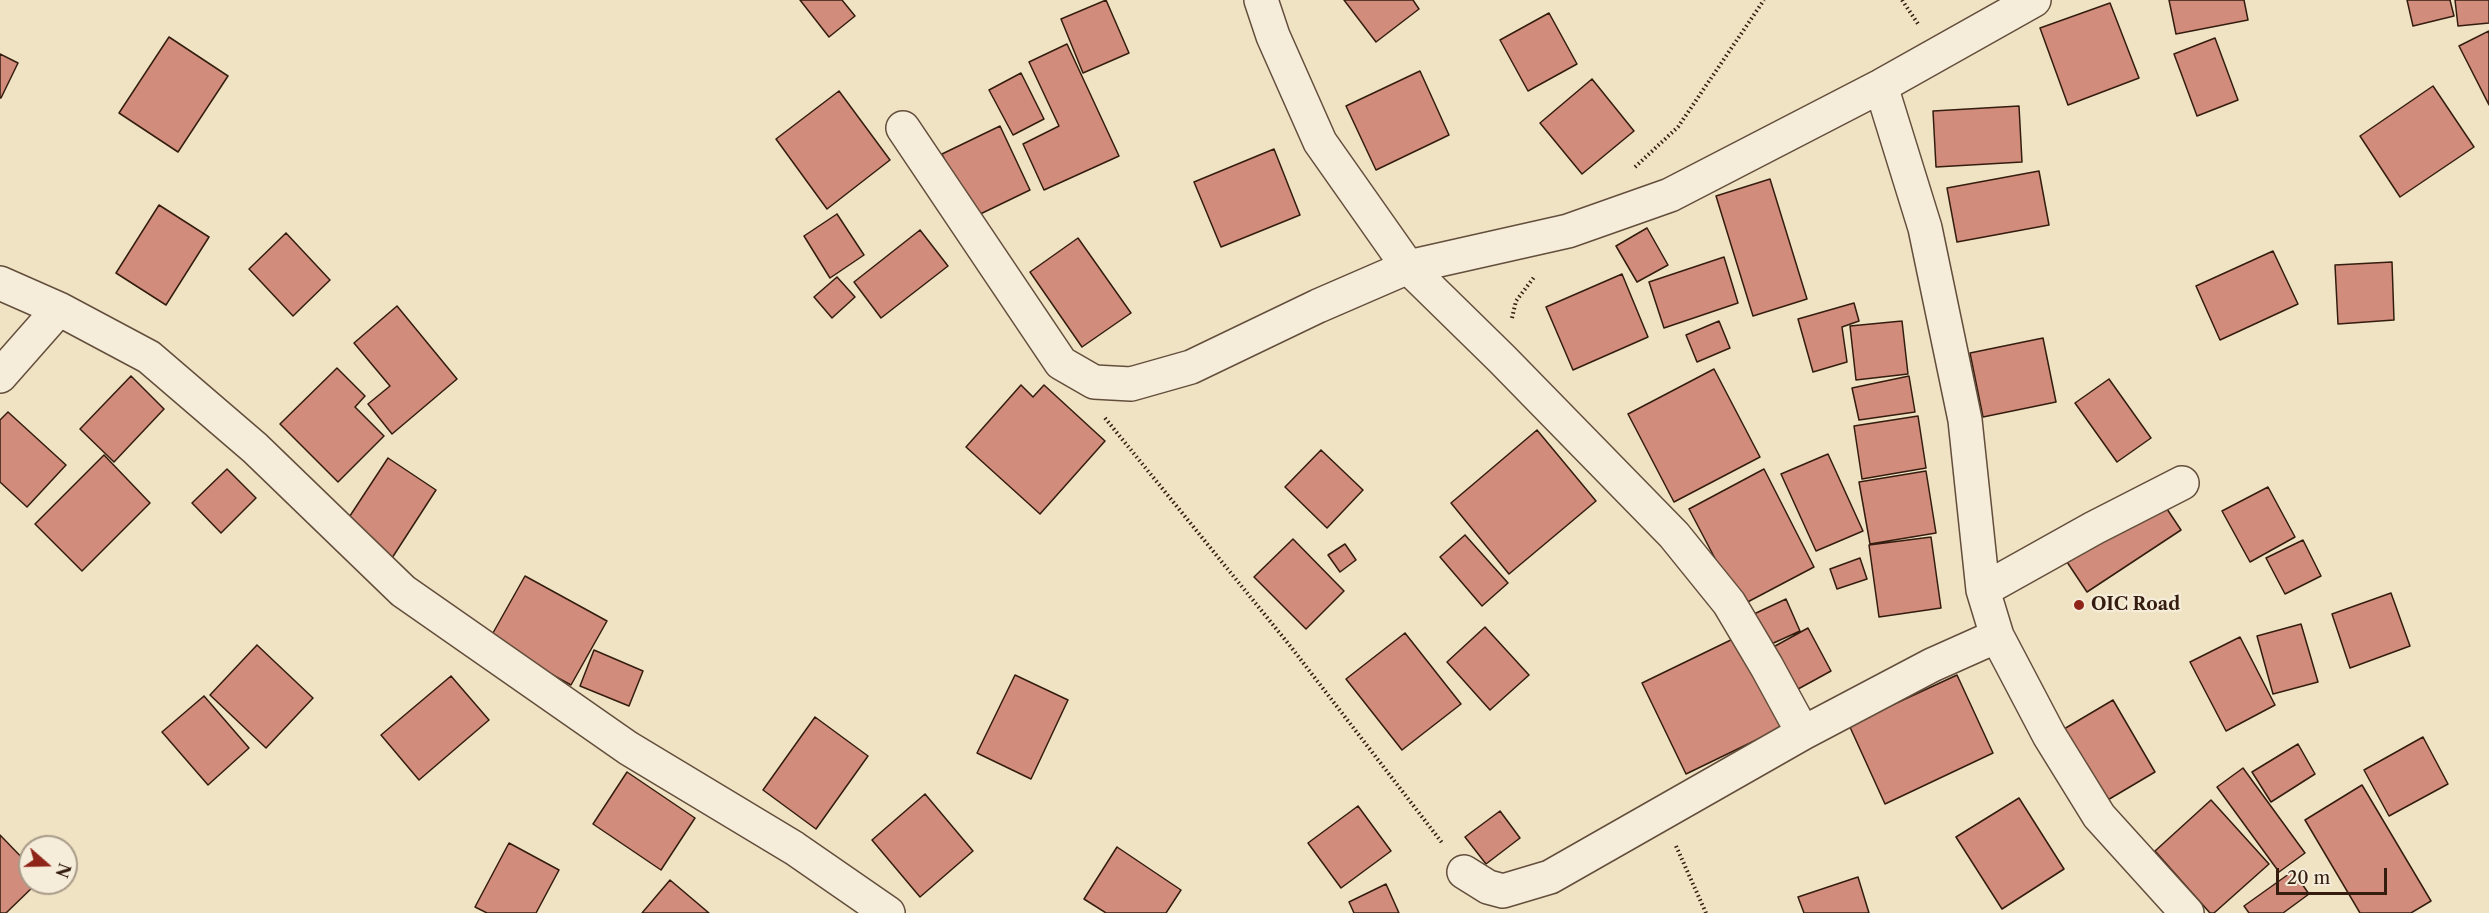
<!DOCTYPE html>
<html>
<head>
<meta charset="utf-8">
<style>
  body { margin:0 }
  #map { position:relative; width:2489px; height:913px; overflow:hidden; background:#f0e3c4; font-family:"Libre Caslon Text",serif }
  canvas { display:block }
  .north { position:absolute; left:18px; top:835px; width:60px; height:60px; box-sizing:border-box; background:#f5edd9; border:2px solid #a89a88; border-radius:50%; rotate:110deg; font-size:16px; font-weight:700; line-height:24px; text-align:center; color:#341d0e }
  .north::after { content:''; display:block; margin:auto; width:21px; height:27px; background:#8f2418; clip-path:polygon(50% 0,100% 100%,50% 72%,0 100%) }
  .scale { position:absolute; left:2276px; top:868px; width:111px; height:27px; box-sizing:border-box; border:3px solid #341d0e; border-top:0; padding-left:8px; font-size:18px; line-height:21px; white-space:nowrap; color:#341d0e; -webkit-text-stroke:4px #f5edd9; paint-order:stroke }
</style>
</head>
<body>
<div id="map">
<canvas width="2489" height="913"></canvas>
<div class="north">N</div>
<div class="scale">20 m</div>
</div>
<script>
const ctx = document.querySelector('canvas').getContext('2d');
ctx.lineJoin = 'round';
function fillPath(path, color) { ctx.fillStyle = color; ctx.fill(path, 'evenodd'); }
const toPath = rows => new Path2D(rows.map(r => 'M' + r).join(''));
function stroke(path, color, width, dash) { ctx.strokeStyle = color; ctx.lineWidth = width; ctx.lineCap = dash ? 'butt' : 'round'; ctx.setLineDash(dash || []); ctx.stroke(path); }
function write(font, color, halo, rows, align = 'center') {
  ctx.font = font + ' "Libre Caslon Text",serif'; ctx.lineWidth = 4.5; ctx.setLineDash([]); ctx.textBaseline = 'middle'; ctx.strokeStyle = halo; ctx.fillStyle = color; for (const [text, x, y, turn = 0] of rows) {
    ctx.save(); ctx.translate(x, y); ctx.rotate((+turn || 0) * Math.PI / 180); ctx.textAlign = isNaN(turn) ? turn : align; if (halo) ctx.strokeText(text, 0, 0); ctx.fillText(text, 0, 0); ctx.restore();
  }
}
const building = toPath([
  [800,0,842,0,855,16,829,37,800,0],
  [1106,0,1129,53,1083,73,1061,19,1106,0],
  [1344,0,1413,0,1419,9,1376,42,1344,0],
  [2169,0,2244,0,2248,20,2176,34,2169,0],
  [2407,0,2450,0,2454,16,2413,26,2407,0],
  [2455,0,2489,0,2489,23,2458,26,2455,0],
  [2110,3,2139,78,2068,105,2040,28,2110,3],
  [1549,13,1577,64,1528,91,1500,40,1549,13],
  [2489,31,2489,105,2459,46,2489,31],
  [169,37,228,76,178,152,119,113,169,37],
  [2215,38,2238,100,2197,116,2174,54,2215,38],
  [1067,44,1119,156,1044,190,1023,144,1059,126,1029,62,1067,44],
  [0,54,18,63,1,98,0,98,0,54],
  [1420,71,1449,135,1376,170,1346,106,1420,71],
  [1021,73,1044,119,1013,135,989,90,1021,73],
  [1592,79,1634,131,1582,174,1540,123,1592,79],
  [2433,86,2474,147,2400,197,2360,136,2433,86],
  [839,91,890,160,827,209,776,139,839,91],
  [2019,106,2022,162,1936,167,1933,111,2019,106],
  [1000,126,1030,190,972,218,942,154,1000,126],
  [1274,149,1300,215,1221,247,1194,182,1274,149],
  [2039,171,2049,225,1957,242,1947,188,2039,171],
  [1770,179,1807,299,1753,316,1716,196,1770,179],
  [159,205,209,237,166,305,116,273,159,205],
  [837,214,864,255,830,278,804,236,837,214],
  [1647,228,1668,265,1637,282,1616,246,1647,228],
  [920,230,948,266,881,318,854,282,920,230],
  [286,233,330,280,293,316,249,269,286,233],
  [1078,238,1131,313,1082,347,1030,272,1078,238],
  [2273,251,2298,304,2220,340,2196,286,2273,251],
  [1724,257,1738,303,1664,328,1649,282,1724,257],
  [2392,262,2394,320,2338,324,2335,265,2392,262],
  [1622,274,1648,337,1573,370,1546,307,1622,274],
  [837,277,855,297,832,318,814,297,837,277],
  [1854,303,1859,321,1842,327,1847,362,1813,372,1798,319,1854,303],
  [397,306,457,379,392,434,368,404,390,386,354,343,397,306],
  [1719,321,1730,348,1697,362,1686,335,1719,321],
  [1902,321,1908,374,1856,380,1850,326,1902,321],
  [2043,338,2056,402,1983,417,1970,353,2043,338],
  [337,368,365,396,355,407,384,436,338,482,280,424,337,368],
  [1714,369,1760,457,1674,502,1628,414,1714,369],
  [131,376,164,409,114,462,80,429,131,376],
  [1909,376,1915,412,1859,420,1852,388,1909,376],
  [2109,379,2151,438,2117,462,2075,403,2109,379],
  [1021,385,1033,397,1044,385,1105,441,1040,514,966,447,1021,385],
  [8,412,66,465,27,507,0,482,0,420,8,412],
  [1918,416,1926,468,1862,479,1854,426,1918,416],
  [1537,430,1596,501,1509,574,1451,503,1537,430],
  [1321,450,1363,490,1327,528,1285,487,1321,450],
  [1828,454,1863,531,1816,551,1781,474,1828,454],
  [104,455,150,503,82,571,35,524,104,455],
  [388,458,436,490,392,558,344,525,388,458],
  [227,469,256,498,221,533,192,503,227,469],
  [1764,469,1814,567,1740,606,1689,509,1764,469],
  [1926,471,1936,533,1870,544,1859,482,1926,471],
  [2268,487,2295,537,2250,562,2222,511,2268,487],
  [2159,497,2181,530,2087,592,2065,559,2159,497],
  [1465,535,1508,583,1482,606,1440,557,1465,535],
  [1931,537,1941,608,1879,617,1869,545,1931,537],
  [1293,539,1344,591,1306,629,1254,577,1293,539],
  [2303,540,2321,576,2285,594,2266,558,2303,540],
  [1345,544,1356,560,1340,572,1328,555,1345,544],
  [1860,558,1867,579,1837,589,1830,569,1860,558],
  [525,576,607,621,571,685,489,640,525,576],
  [2391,593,2410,646,2350,668,2332,614,2391,593],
  [1786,599,1800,631,1767,646,1754,614,1786,599],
  [2301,624,2318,682,2273,694,2257,636,2301,624],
  [1485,627,1529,675,1490,710,1447,662,1485,627],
  [1808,628,1831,671,1789,694,1766,651,1808,628],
  [1405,633,1461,704,1402,750,1346,679,1405,633],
  [1737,637,1781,728,1686,774,1642,683,1737,637],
  [2240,637,2275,705,2226,731,2190,662,2240,637],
  [257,645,313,698,266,748,210,695,257,645],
  [594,650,643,671,629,706,580,686,594,650],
  [1015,675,1068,700,1031,779,977,753,1015,675],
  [1957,675,1993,753,1885,804,1849,725,1957,675],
  [451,676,489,720,419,780,381,735,451,676],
  [204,696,249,748,208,785,162,732,204,696],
  [2113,700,2155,772,2106,801,2064,729,2113,700],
  [815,717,868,756,816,829,763,790,815,717],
  [2423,737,2448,784,2389,816,2364,770,2423,737],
  [2298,744,2315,774,2271,802,2252,772,2298,744],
  [2243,768,2305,853,2279,872,2217,787,2243,768],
  [627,772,695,818,661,870,593,824,627,772],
  [2362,785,2431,901,2411,913,2360,913,2305,820,2362,785],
  [925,794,973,851,920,897,872,840,925,794],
  [2019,798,2064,869,2002,909,1956,837,2019,798],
  [2211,800,2269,864,2214,913,2210,913,2155,851,2211,800],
  [1358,806,1391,851,1341,888,1308,843,1358,806],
  [1500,811,1520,838,1486,864,1465,837,1500,811],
  [0,835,30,866,30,883,37,883,6,913,0,913,0,835],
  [509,843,559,870,536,913,487,913,475,907,509,843],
  [1117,847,1181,890,1166,913,1106,913,1084,899,1117,847],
  [2293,871,2309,894,2283,913,2249,913,2244,906,2293,871],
  [1858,877,1869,913,1804,913,1798,897,1858,877],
  [670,880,709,913,642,913,670,880],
  [1386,884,1399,913,1354,913,1349,902,1386,884]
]);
const path = toPath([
  [1902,0,1918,24],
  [1635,167,1678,127,1764,0],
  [1512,318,1516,301,1535,276],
  [1105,418,1291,647,1443,844],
  [1676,846,1706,913]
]);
const minor = toPath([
  [1261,0,1273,36,1320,142,1408,267,1502,359,1674,535,1729,603,1767,667,1803,733],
  [1881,86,1925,228,1965,420,1983,590,1997,636,2049,735,2099,816,2187,913],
  [903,128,1061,363,1094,382,1131,384,1191,367,1318,306,1408,267,1568,231,1670,195,1881,86,2034,0],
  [0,283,59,309,149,357,255,448,403,591,628,748,794,848,888,913],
  [0,376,59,309],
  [1983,590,2094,528,2182,483],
  [1464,872,1488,887,1503,891,1550,877,1803,733,1932,665,1997,636]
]);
const markers = [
  [2079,605,6,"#8f2418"]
];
const poiNames = [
  ["OIC Road",2091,605]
];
fillPath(building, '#d18c7c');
stroke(building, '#341d0e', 1.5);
stroke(minor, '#634e3c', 36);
stroke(path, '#341d0e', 4, [1.5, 3]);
stroke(minor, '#f5edd9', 33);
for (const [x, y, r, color] of markers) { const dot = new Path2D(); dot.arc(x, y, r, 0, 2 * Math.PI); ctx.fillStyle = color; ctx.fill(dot); stroke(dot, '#f5edd9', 2); }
write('bold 18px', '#341d0e', '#f5edd9', poiNames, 'left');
</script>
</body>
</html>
